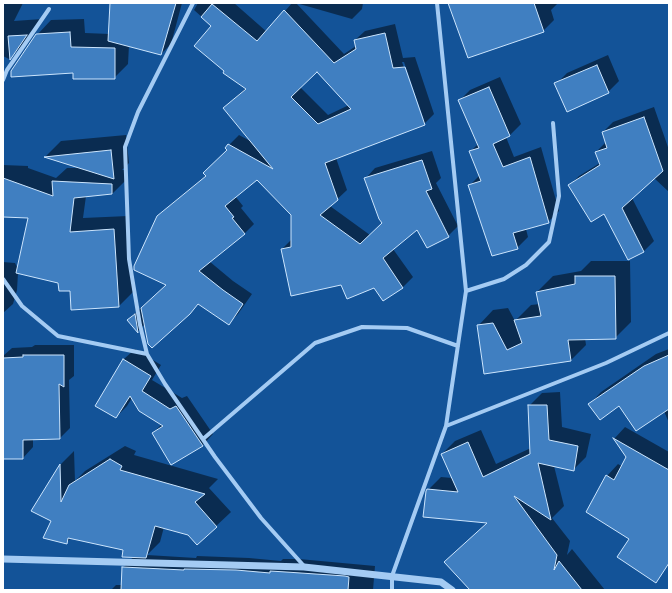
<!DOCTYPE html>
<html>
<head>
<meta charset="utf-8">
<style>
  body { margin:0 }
  #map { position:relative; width:672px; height:593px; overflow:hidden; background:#135398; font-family:Rubik,sans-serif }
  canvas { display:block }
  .frame { position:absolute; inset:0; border:4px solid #fff; pointer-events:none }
</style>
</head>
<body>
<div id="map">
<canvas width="672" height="593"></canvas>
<div class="frame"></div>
</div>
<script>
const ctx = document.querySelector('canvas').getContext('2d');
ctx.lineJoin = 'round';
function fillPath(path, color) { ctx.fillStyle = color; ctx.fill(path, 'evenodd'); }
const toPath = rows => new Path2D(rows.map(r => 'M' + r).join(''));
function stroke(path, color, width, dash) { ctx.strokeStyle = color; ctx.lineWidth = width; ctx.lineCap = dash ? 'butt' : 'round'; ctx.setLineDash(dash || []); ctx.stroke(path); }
const shadow = toPath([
  [3,3,23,3,14,21,42,19,25,43,9,59,3,56],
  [111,3,182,3,171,44,161,54,129,45,128,64,114,78,74,72,37,35,51,20,84,19,85,33,110,34],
  [198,3,234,3,267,32,292,3,363,3,362,9,352,19,296,3,344,54,356,46,355,40,365,31,395,24,403,58,415,57,434,114,424,124,336,158,347,190,330,206,370,235,383,223,366,178,375,168,432,151,441,178,436,183,458,226,448,236,418,228,393,249,413,277,403,287,384,300,375,287,342,284,282,249,292,239,292,214,257,179,235,196,243,206,241,208,254,224,244,234,209,261,233,281,252,294,238,314,229,323,199,303,189,313,145,324,138,331,128,320,167,284,158,217,168,207,207,175,229,150,229,145,239,135,252,142,224,108,246,88,212,26,194,10],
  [402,62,404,62,424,120,422,120],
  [317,71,349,105,328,115,300,87],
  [460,3,558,3,551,10,554,20,543,31],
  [608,55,619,81,608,92,556,84,567,73],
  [500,77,521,124,510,135,506,137,514,157,541,147,559,211,548,222,526,229,528,237,517,248,469,186,480,175,470,152,478,144,459,101,470,90],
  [654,107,669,150,669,192,654,178,632,198,654,241,644,251,628,259,604,212,569,186,579,176,600,163,596,152,606,142,603,132,613,122],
  [126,135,129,163,122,170,126,170,126,180,112,194,86,196,83,218,128,216,133,292,119,306,71,290,59,282,18,273,17,290,13,304,3,313,3,262,15,263,18,269,30,217,3,216,3,165,28,166,28,168,56,178,67,168,81,168,46,156,61,141],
  [591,261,630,261,631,322,615,338,585,338,586,345,571,360,485,372,478,326,493,310,508,308,515,321,531,305,540,304,537,292,553,276,581,271],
  [35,345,74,345,74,376,69,380,70,428,60,438,33,439,33,447,23,458,3,458,3,356,12,348,32,347],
  [135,349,161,365,152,380,182,398,187,396,213,434,203,445,171,464,153,433,162,424,132,398,127,406,116,417,96,405,124,359],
  [669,349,669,423,664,411,619,405,590,404,601,392,656,354],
  [560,392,562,427,591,434,586,457,573,470,554,466,564,506,552,518,570,541,567,555,572,549,605,590,472,590,488,522,428,490,441,477,452,478,442,454,455,441,481,430,496,464,531,448,529,406,542,393],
  [625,427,669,452,669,559,630,538,607,476,618,464,623,467,628,457,614,439],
  [125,446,136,451,134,455,218,479,209,488,231,512,197,544,189,534,164,527,160,542,147,555,196,558,197,556,249,558,281,561,283,559,299,559,375,566,373,590,111,590,116,585,122,585,123,568,134,556,124,549,72,537,67,542,53,521,33,511,61,464,74,451,75,481,85,471]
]);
const building = toPath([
  [110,3,176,3,161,55,108,41,110,3],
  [448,3,534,3,544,32,468,58,448,3],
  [212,4,257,41,284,10,334,63,356,49,354,40,385,33,393,68,405,67,425,125,325,163,338,200,320,215,360,244,382,223,379,219,364,178,422,160,432,189,426,191,449,237,427,248,417,230,383,258,403,288,383,301,374,288,347,299,341,285,291,296,281,249,291,247,291,215,257,180,225,206,234,217,232,218,245,234,199,271,223,290,243,304,229,325,198,304,190,314,152,348,148,344,141,308,166,285,134,270,134,266,157,216,206,176,203,173,227,150,225,148,228,144,273,169,223,108,246,89,223,73,224,71,194,46,211,26,201,17,212,4],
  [317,72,351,109,318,124,291,97,317,72],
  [70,32,71,47,115,48,115,79,73,79,73,73,11,77,11,71,36,34,70,32],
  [27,35,10,60,8,36,27,35],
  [597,65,609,93,567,112,554,83,597,65],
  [489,87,510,136,493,144,503,167,530,157,549,223,513,233,518,249,492,256,468,185,481,181,469,151,479,148,458,100,489,87],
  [644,117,663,171,622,208,644,252,628,260,604,214,591,222,568,185,600,165,595,152,607,148,602,132,644,117],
  [111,150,114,179,44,157,111,150],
  [3,178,53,196,52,181,112,184,112,194,74,198,70,232,114,229,119,307,71,310,70,291,59,291,58,283,16,273,28,218,3,217,3,178],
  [575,276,615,276,616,339,568,340,571,361,484,374,477,325,493,323,507,350,522,343,514,320,541,316,536,292,575,284,575,276],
  [135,314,137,326,138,333,127,320,135,314],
  [23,355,64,355,64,387,59,384,60,439,23,440,23,459,3,459,3,358,23,357,23,355],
  [669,355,669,409,636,431,619,406,600,420,588,404,644,366,669,355],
  [123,359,151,376,142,391,170,409,176,406,203,446,171,465,152,433,163,426,139,411,130,396,116,418,95,406,123,359],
  [528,405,547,405,549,440,578,446,574,471,538,463,551,520,514,496,557,555,554,570,559,561,582,590,470,590,444,562,487,523,423,517,426,491,427,489,458,492,441,454,468,442,483,477,530,454,528,405],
  [613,438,669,470,669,563,656,583,617,557,629,539,586,512,606,475,614,480,626,457,613,438],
  [110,459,122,466,120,470,205,494,195,502,217,527,197,545,188,535,155,526,146,558,122,557,123,550,68,538,67,544,43,538,51,521,31,511,60,464,61,502,69,485,110,459],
  [122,567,184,570,184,569,236,570,270,573,270,571,286,572,345,576,349,577,348,590,121,590,122,567]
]);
const minor = toPath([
  [193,3,138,112,125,147,129,259,140,325,147,354,165,384,215,457,261,518,304,566],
  [3,80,7,70,49,9],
  [3,279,22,306,58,336,147,354],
  [466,291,504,279,526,265,549,242,559,196,553,123],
  [446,426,606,363,669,333],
  [203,439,315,343,362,327,407,328,458,346],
  [392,590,392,576,446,426,466,291,437,3]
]);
const tertiary = toPath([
  [3,559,304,567,441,582,452,590]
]);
fillPath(shadow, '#0007');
fillPath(building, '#407fc1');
stroke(building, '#cce5fd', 1);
stroke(minor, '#a4cbf3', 4);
stroke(tertiary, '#a4cbf3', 7);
</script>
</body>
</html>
